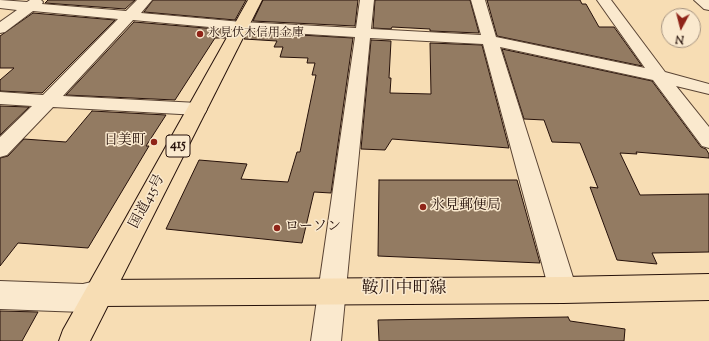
<!DOCTYPE html>
<html>
<head>
<meta charset="utf-8">
<style>
  body { margin:0 }
  #map { position:relative; width:709px; height:341px; overflow:hidden; background:#f7ddb4; font-family:"Sorts Mill Goudy",serif }
  canvas { display:block }
  .north { position:absolute; left:661px; top:8px; width:40px; height:40px; box-sizing:border-box; background:#fae9ce; border:1px solid #a59380; border-radius:50%; rotate:187deg; font-size:11px; font-weight:700; line-height:16px; text-align:center; color:#26110a }
  .north::after { content:''; display:block; margin:auto; width:14px; height:18px; background:#8f2418; clip-path:polygon(50% 0,100% 100%,50% 72%,0 100%) }
</style>
</head>
<body>
<div id="map">
<canvas width="709" height="341"></canvas>
<div class="north">N</div>
</div>
<script>
const ctx = document.querySelector('canvas').getContext('2d');
ctx.lineJoin = 'round';
function fillPath(path, color) { ctx.fillStyle = color; ctx.fill(path, 'evenodd'); }
const toPath = rows => new Path2D(rows.map(r => 'M' + r).join(''));
function stroke(path, color, width, dash) { ctx.strokeStyle = color; ctx.lineWidth = width; ctx.lineCap = dash ? 'butt' : 'round'; ctx.setLineDash(dash || []); ctx.stroke(path); }
function write(font, color, halo, rows, align = 'center') {
  ctx.font = font + ' "Sorts Mill Goudy","Noto Serif JP",serif'; ctx.lineWidth = 3; ctx.setLineDash([]); ctx.textBaseline = 'middle'; ctx.strokeStyle = halo; ctx.fillStyle = color; for (const [text, x, y, turn = 0] of rows) {
    ctx.save(); ctx.translate(x, y); ctx.rotate((+turn || 0) * Math.PI / 180); ctx.textAlign = isNaN(turn) ? turn : align; if (halo) ctx.strokeText(text, 0, 0); ctx.fillText(text, 0, 0); ctx.restore();
  }
}
const building = toPath([
  [48,0,135,0,125,9,45,3,48,0],
  [153,0,246,0,235,20,144,12,153,0],
  [263,0,358,0,355,26,253,21,263,0],
  [375,0,470,0,479,33,430,31,430,29,392,27,391,29,373,28,375,0],
  [487,0,580,0,582,4,586,4,599,27,614,27,642,66,497,36,487,0],
  [33,13,115,20,42,93,0,91,0,80,14,68,0,68,0,36,33,13],
  [134,22,229,30,225,38,215,38,175,100,66,95,134,22],
  [248,32,353,38,331,193,314,192,302,243,166,229,199,160,247,164,241,179,288,182,297,152,300,152,316,75,312,75,315,63,307,63,308,58,280,57,283,47,274,47,277,41,244,39,248,32],
  [371,40,391,41,389,78,391,78,390,93,431,94,430,43,482,45,509,148,392,139,385,150,361,149,371,40],
  [502,49,652,81,701,147,706,149,709,154,709,158,636,152,637,154,620,153,640,195,709,194,709,252,652,253,657,264,617,260,590,187,598,188,580,143,552,142,544,120,524,119,502,49],
  [0,106,29,107,0,135,0,106],
  [92,111,166,115,146,146,149,146,88,248,18,243,0,266,0,158,8,156,24,139,66,142,92,111],
  [379,180,517,180,540,263,378,256,379,180],
  [0,311,1,311,38,312,22,341,0,341,0,311],
  [568,317,570,321,625,329,624,341,379,341,378,320,568,317]
]);
const minor = toPath([
  [0,0,27,2,30,0,41,0,43,2,42,4,126,11,137,0,152,0,141,13,242,22,356,28,360,0,374,0,371,29,481,35,471,0,485,0,496,37,645,68,597,0,611,0,665,72,709,84,709,94,676,86,709,127,709,148,702,146,653,80,500,47,577,290,573,299,563,303,553,299,549,290,483,44,370,38,341,341,311,341,355,37,242,30,133,20,63,96,198,103,205,105,207,109,205,113,198,115,53,107,7,155,0,157,0,137,32,106,0,104,0,92,43,95,118,19,33,11,5,32,0,33,0,22,17,10,0,8,0,0],
  [694,0,709,0,709,10,704,9,694,0],
  [100,280,110,284,114,293,110,302,83,312,0,309,0,281,83,284,100,280]
]);
const major = toPath([
  [709,274,709,300,563,303,100,306,90,302,86,293,90,284,100,280,563,277,709,274]
]);
const highway = toPath([
  [248,0,262,0,90,341,59,341,63,330,248,0]
]);
const markers = [
  [200,34,4,"#8f2418"],
  [154,142,4,"#8f2418"],
  [423,207,4,"#8f2418"],
  [277,228,4,"#8f2418"]
];
const farPoinames = [
  ["氷見伏木信用金庫",208,34]
];
const shields = [
  [178,146,24]
];
const shieldNames = [
  ["415",178,146]
];
const poiNames = [
  ["日美町",146,142,"right"],
  ["氷見郵便局",431,207],
  ["ローソン",285,228]
];
const streetNames = [
  ["国道415号",148,202,-62]
];
const nearStreetnames = [
  ["鞍川中町線",404,290]
];
fillPath(building, '#937b62');
stroke(building, '#26110a', 1);
stroke(minor, '#5a4434', 2);
stroke(major, '#26110a', 2);
stroke(highway, '#26110a', 2);
fillPath(minor, '#fae9ce');
fillPath(major, '#f7ddb4');
fillPath(highway, '#f7ddb4');
for (const [x, y, r, color] of markers) { const dot = new Path2D(); dot.arc(x, y, r, 0, 2 * Math.PI); ctx.fillStyle = color; ctx.fill(dot); stroke(dot, '#fae9ce', 1.5); }
write('12px', '#26110a', '#fae9ce', farPoinames, 'left');
for (const [x, y, w] of shields) { const box = new Path2D(); box.roundRect(x - w / 2, y - 11, w, 22, 3); ctx.fillStyle = '#fae9ce'; ctx.fill(box); stroke(box, '#26110a', 1); }
write('bold 13px', '#26110a', null, shieldNames);
write('14px', '#26110a', '#fae9ce', poiNames, 'left');
write('14px', '#26110a', '#fae9ce', streetNames);
write('17px', '#26110a', '#fae9ce', nearStreetnames);
</script>
</body>
</html>
